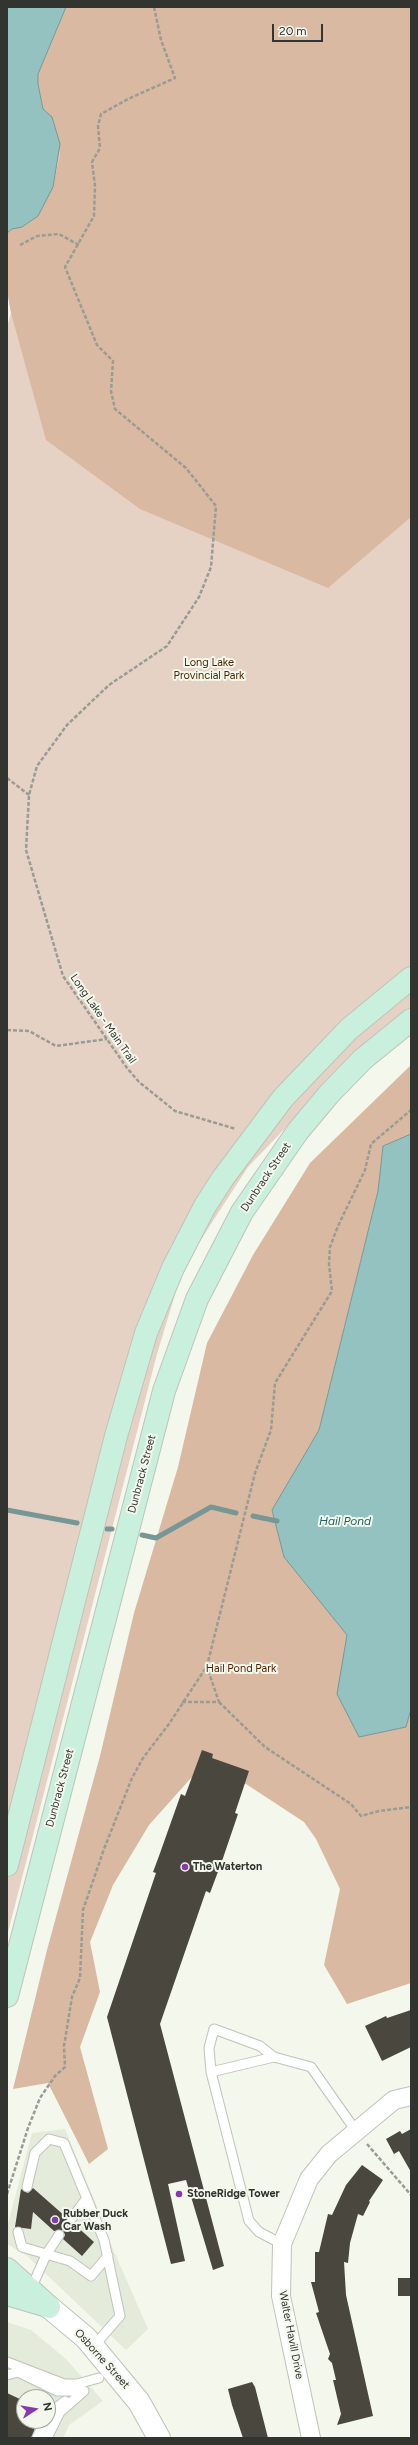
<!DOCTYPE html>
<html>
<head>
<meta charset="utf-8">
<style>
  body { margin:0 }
  #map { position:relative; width:418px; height:2445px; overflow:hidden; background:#f3f7ec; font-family:Figtree,sans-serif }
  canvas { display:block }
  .frame { position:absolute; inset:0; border:8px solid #323430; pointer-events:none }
  .north { position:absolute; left:16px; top:2389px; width:40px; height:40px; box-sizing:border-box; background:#f3f7ec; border:1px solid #a6a9a1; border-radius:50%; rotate:78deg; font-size:11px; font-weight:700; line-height:16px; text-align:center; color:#323430 }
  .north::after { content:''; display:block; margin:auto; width:14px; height:18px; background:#8839a9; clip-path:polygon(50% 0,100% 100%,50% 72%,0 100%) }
  .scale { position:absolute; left:272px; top:24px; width:51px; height:18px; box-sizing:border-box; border:2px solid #323430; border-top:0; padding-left:5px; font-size:12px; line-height:14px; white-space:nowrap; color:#323430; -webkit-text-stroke:3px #f3f7ec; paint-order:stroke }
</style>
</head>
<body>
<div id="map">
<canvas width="418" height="2445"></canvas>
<div class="frame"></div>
<div class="north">N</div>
<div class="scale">20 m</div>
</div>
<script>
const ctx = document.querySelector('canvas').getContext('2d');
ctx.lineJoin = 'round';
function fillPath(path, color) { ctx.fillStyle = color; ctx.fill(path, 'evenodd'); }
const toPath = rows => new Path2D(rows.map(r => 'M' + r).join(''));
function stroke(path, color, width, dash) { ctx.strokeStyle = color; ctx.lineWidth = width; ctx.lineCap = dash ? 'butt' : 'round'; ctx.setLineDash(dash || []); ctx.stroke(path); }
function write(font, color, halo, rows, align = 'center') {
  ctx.font = font + ' Figtree,sans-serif'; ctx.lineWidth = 4; ctx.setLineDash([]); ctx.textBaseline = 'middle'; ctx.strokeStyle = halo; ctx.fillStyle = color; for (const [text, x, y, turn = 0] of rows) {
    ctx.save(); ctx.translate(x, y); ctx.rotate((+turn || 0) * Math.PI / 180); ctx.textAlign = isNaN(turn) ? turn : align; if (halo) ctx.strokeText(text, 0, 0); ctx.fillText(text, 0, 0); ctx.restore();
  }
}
const built = toPath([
  [65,2129,96,2204,105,2231,148,2329,126,2350,27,2256,7,2244,7,2227,32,2133],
  [7,2322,31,2330,66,2359,103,2401,69,2425,63,2438,7,2438],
  [24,2397,48,2397,48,2421,24,2421]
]);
const green = toPath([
  [66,7,411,7,411,1012,321,1091,248,1167,209,1227,191,1256,177,1288,157,1354,7,1936,7,327,11,313,7,290,7,233,12,229,58,31]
]);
const forest = toPath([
  [66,7,411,7,411,517,328,588,140,509,46,440,11,313,7,290,7,233,12,229,22,227,38,216,53,187,60,154,52,117,43,109,38,84,38,74],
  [411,1065,411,1134,383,1146,378,1191,319,1430,272,1510,285,1557,347,1635,338,1694,406,1727,411,1709,411,1983,347,2004,324,1965,340,1889,316,1839,304,1822,246,1784,191,1778,149,1825,113,1885,90,1942,100,1992,80,2047,108,2149,89,2164,48,2083,13,2089,47,1950,100,1756,134,1613,178,1467,207,1343,253,1255,310,1163]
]);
const water = toPath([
  [7,7,66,7,38,74,38,84,43,109,52,117,60,144,53,187,38,216,22,227,12,229,7,233,7,7],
  [411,1134,411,1709,406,1727,359,1737,337,1694,347,1635,284,1557,272,1510,319,1430,378,1191,383,1146,411,1134]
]);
const stream = toPath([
  [7,1510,77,1523],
  [253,1516,277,1521],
  [107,1529,112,1529],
  [142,1535,156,1538,211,1507,236,1513]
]);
const building = toPath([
  [202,1750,213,1754,212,1758,249,1771,235,1813,238,1814,222,1861,210,1893,206,1891,160,2024,224,2266,213,2270,186,2180,168,2184,185,2261,171,2264,107,2017,156,1873,153,1872,159,1856,181,1794,185,1796],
  [411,2010,411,2047,382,2061,365,2026,386,2016,387,2018],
  [411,2129,411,2172,399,2151,394,2154,386,2139,400,2131,402,2134],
  [362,2165,383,2180,369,2201,370,2202,363,2216,358,2214,350,2243,348,2263,344,2262,346,2295,373,2416,337,2425,341,2414,333,2380,336,2380,332,2363,328,2359,330,2354,316,2313,319,2312,311,2282,315,2282,315,2252,319,2252,328,2214,332,2215,346,2185],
  [33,2188,66,2217,68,2223,74,2224,94,2242,82,2256,63,2239,65,2235,63,2230,54,2231,33,2212,31,2229,15,2227,21,2189,28,2193],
  [398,2278,411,2278,411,2296,398,2296],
  [252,2382,255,2387,268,2438,243,2438,232,2405,228,2389],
  [7,2393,24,2401,24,2421,38,2421,31,2438,7,2438]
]);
const path = toPath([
  [154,7,161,40,175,78,128,99,101,114,98,126,100,148,92,162,95,186,94,216,65,267,97,345,113,361,111,391,115,409,186,468,216,506,211,567,199,597,167,646,109,685,67,725,37,766,29,795,26,850,63,976,127,1068,139,1082,175,1111,236,1129],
  [20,245,37,236,59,234,79,245],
  [7,778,29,795],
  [7,1030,29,1031,56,1046,107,1039],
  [182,1702,219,1702,207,1667],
  [219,1702,265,1747,351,1804,361,1816,379,1811,411,1807],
  [367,2144,411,2195],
  [7,2194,28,2128,40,2098,55,2076,65,2067,64,2046,72,1997,80,1978,83,1910,104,1849,132,1778,143,1758,169,1724,207,1666,255,1473,271,1430,275,1383,332,1291,329,1264,330,1247,338,1226,365,1170,371,1144,411,1110]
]);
const service = toPath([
  [274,2057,260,2046,214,2029,209,2048,211,2072,249,2221,259,2232,282,2244],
  [211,2072,274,2057,311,2067,356,2131],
  [27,2187,35,2153,49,2139,64,2143,104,2240,120,2316,93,2347],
  [72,2218,87,2198],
  [18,2232,22,2247,70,2261,91,2276,108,2256],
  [31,2289,46,2255,59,2235],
  [7,2362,64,2384,77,2384,99,2378],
  [7,2375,18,2372,57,2391,84,2391],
  [48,2414,65,2401],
  [37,2438,45,2421],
  [47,2438,60,2412,84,2391]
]);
const minor = toPath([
  [311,2438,281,2296,282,2244,309,2179,329,2154,394,2100,411,2096]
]);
const tertiary = toPath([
  [33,2298,49,2307,86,2338,139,2402,159,2438]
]);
const secondary = toPath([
  [7,1865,116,1436,146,1333,173,1268,205,1206,223,1178,283,1098,349,1029,411,978],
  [7,1996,164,1391,197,1299,242,1212,298,1131,329,1094,363,1059,411,1020],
  [7,2269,49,2307],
  [7,2294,44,2305]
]);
const markers = [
  [185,1867,4,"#8839a9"],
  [179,2194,4,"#8839a9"],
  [55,2220,4,"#8839a9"]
];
const parkNames = [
  ["Long Lake",209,663],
  ["Provincial Park",209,676],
  ["Hail Pond Park",241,1669]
];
const streetNames = [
  ["Long Lake - Main Trail",103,1019,55],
  ["Dunbrack Street",266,1177,-56],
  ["Dunbrack Street",142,1474,-75],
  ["Dunbrack Street",60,1788,-75],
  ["Walter Havill Drive",291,2335,79],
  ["Osborne Street",102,2359,48]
];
const poiNames = [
  ["The Waterton",193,1867],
  ["StoneRidge Tower",187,2194],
  ["Rubber Duck",63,2214],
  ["Car Wash",63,2227]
];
const waterNames = [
  ["Hail Pond",345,1521]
];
fillPath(built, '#e4ebda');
fillPath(green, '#e6d2c4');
fillPath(forest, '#dab9a2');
fillPath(water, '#93c2c0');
stroke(water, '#769795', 1);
stroke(stream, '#769795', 5);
fillPath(building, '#4a473f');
stroke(service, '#bfc3b9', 11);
stroke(minor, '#bfc3b9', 20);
stroke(tertiary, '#bfc3b9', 24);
stroke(secondary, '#bfc3b9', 24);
stroke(path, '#999c94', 2.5, [4, 2]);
stroke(service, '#fff', 9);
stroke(minor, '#fff', 18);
stroke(tertiary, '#fff', 22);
stroke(secondary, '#c9f0dd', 22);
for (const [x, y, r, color] of markers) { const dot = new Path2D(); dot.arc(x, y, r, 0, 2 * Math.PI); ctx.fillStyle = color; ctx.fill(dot); stroke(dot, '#f3f7ec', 1.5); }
write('11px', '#512600', '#f3f7ec', parkNames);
write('11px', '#323430', '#f3f7ec', streetNames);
write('bold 11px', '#323430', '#f3f7ec', poiNames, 'left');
write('italic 12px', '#236260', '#f3f7ec', waterNames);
</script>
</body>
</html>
